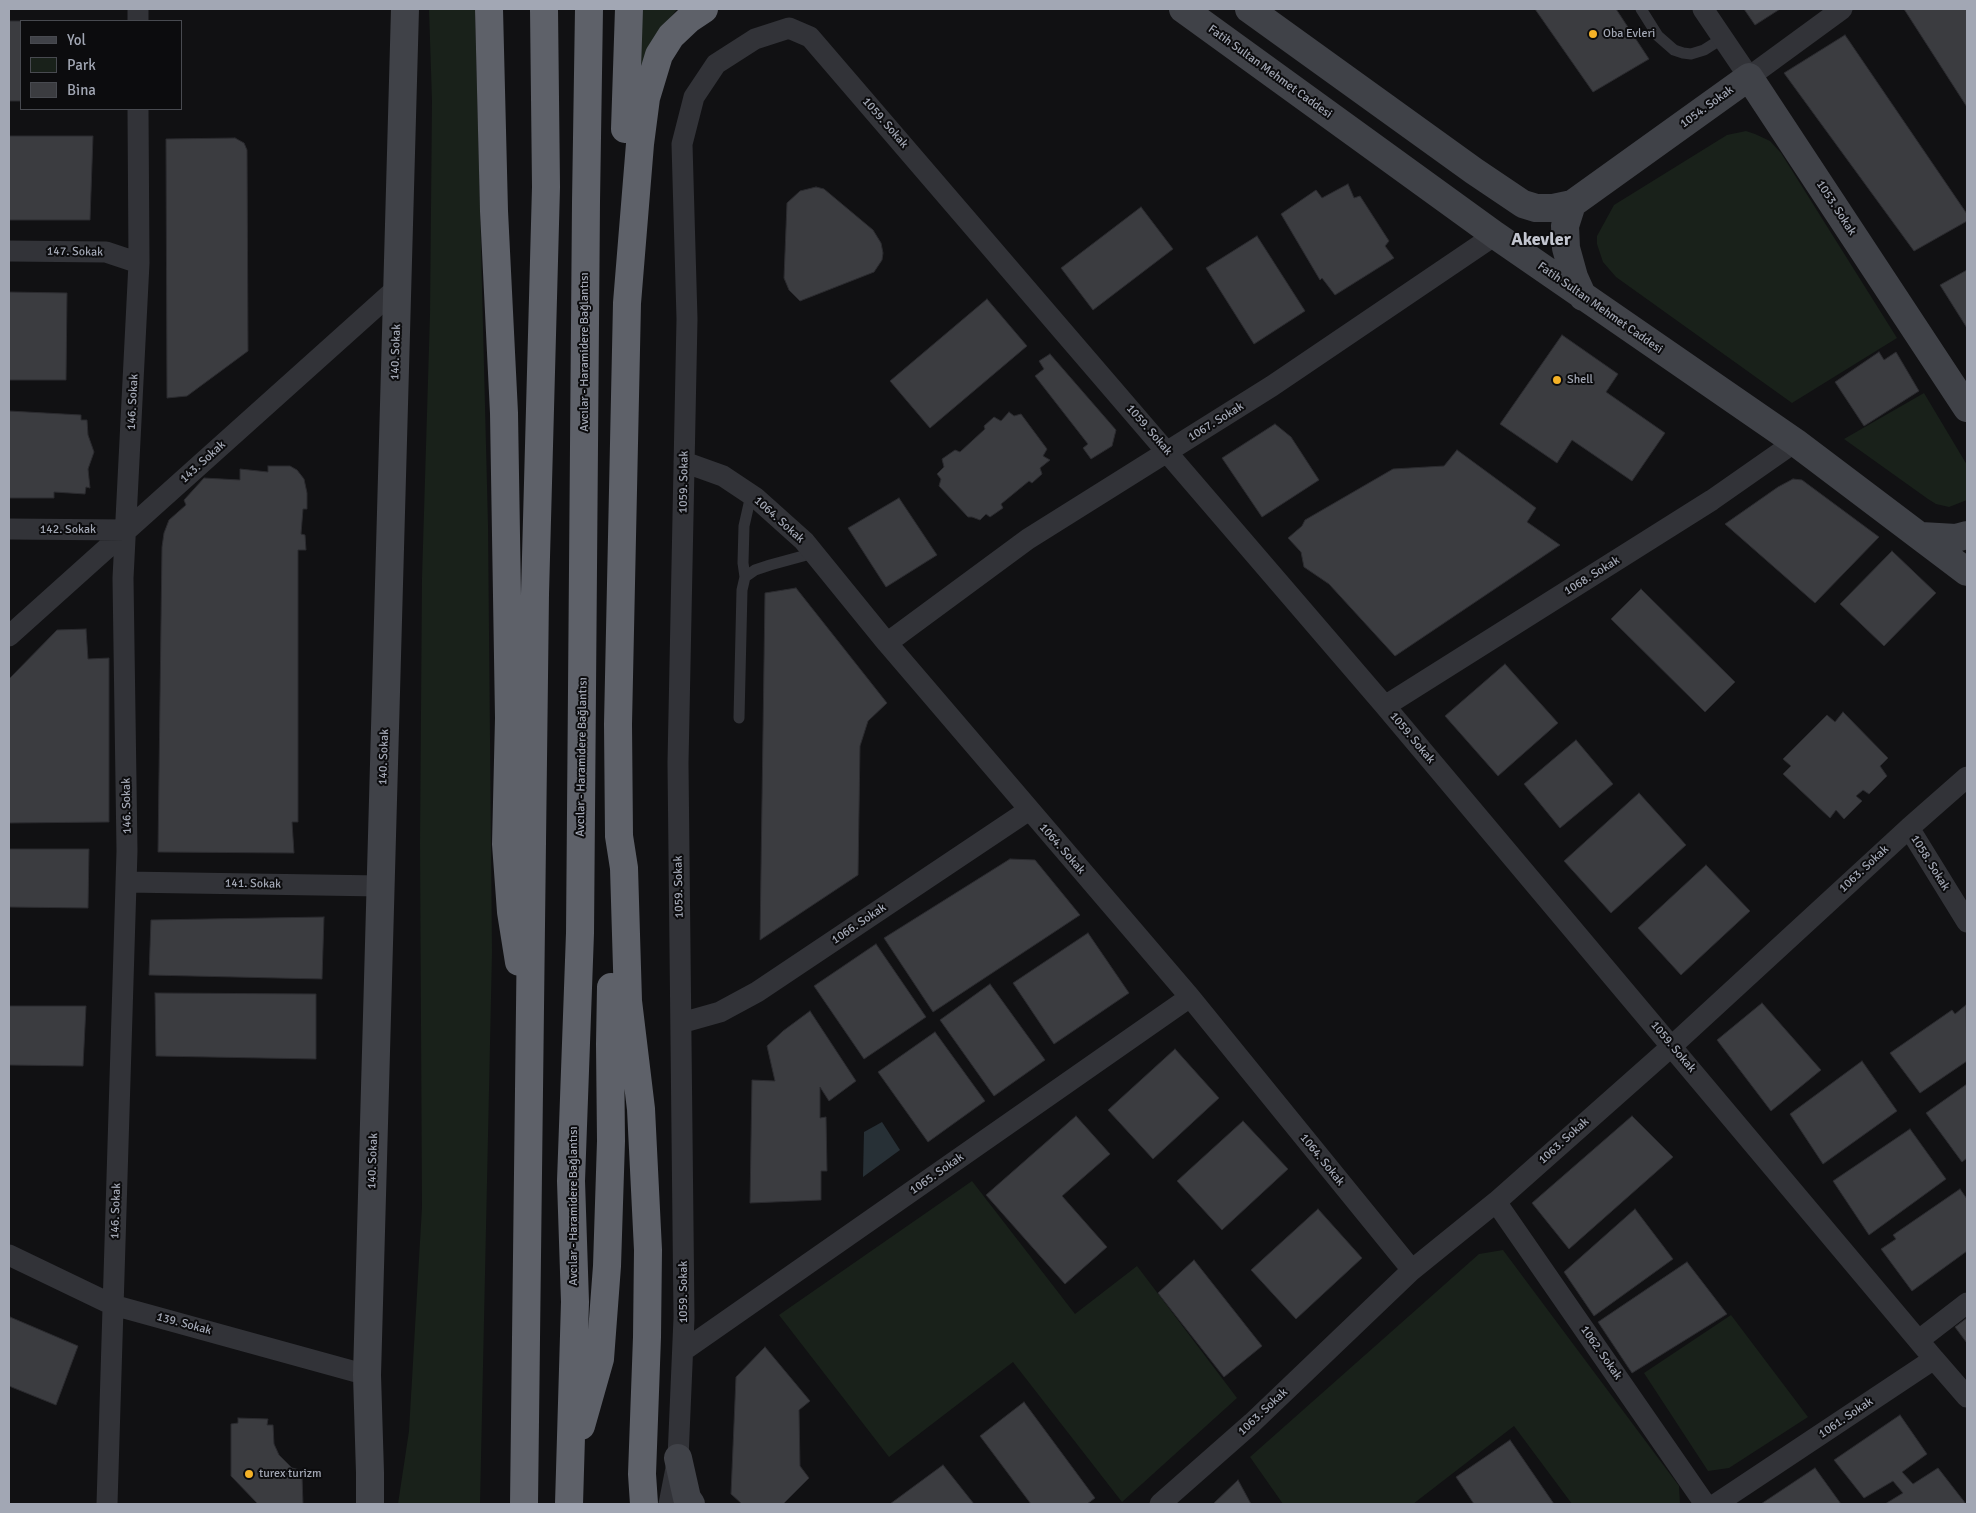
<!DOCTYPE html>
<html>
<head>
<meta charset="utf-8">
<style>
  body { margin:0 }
  #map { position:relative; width:1976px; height:1513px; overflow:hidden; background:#111113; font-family:Signika,sans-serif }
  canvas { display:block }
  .frame { position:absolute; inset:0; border:10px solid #a2a7b4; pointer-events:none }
  .legend { position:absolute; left:20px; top:20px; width:162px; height:90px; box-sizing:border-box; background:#0c0c0e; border:1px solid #484a50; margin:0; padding:6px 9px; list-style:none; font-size:15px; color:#a2a7b4 }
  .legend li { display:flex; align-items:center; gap:10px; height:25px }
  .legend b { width:25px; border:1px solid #484a50 }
</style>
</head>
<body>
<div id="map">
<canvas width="1976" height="1513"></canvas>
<div class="frame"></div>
<ul class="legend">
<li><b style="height:6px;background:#404248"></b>Yol</li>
<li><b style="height:14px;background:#19211a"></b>Park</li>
<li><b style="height:14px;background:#3b3c40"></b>Bina</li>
</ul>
</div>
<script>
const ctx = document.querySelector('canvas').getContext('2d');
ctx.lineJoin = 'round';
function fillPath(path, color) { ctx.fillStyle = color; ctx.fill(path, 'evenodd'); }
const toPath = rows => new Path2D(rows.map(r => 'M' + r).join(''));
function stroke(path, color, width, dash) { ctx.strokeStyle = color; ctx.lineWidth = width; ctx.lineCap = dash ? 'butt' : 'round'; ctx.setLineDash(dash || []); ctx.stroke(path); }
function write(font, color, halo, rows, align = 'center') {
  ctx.font = font + ' Signika,sans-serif'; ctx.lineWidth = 4; ctx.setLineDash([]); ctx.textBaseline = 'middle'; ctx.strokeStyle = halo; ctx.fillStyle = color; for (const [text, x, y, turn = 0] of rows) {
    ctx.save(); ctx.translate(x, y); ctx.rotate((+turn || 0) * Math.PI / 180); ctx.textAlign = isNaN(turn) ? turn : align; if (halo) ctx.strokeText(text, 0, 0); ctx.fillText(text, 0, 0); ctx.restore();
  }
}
const green = toPath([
  [429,9,475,9,488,525,492,952,480,1504,398,1504,409,1431,422,1207,420,843,422,578,430,314,432,101],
  [639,9,677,9,657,36,639,69],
  [1746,131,1755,134,1770,141,1781,153,1897,338,1792,403,1616,277,1603,262,1597,244,1597,236,1614,205,1727,135],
  [1924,393,1967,465,1967,500,1949,507,1936,504,1928,499,1844,439],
  [972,1181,1075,1314,1137,1266,1237,1398,1122,1502,1013,1362,889,1457,779,1315],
  [1503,1250,1679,1486,1680,1504,1572,1504,1514,1426,1413,1504,1283,1504,1250,1457,1479,1254],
  [1731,1315,1808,1417,1729,1468,1708,1471,1644,1373]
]);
const water = toPath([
  [882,1122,900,1150,863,1177,864,1132]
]);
const building = toPath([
  [1535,9,1616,9,1649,59,1593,92,1535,9],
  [1744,9,1780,9,1755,25,1744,9],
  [1904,9,1967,9,1967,107,1904,9],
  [9,21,21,21,21,101,9,101,9,21],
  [1845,35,1967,214,1967,221,1914,251,1784,73,1845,35],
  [9,136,93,136,90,220,9,220,9,136],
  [235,138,244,143,247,150,248,351,187,396,167,398,166,139,235,138],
  [1348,184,1354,198,1360,196,1389,241,1385,246,1394,258,1335,295,1322,278,1320,280,1281,214,1316,190,1322,198,1348,184],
  [816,187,824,189,873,230,881,243,883,253,882,260,874,272,800,301,789,290,784,278,787,203,800,191,816,187],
  [1141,207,1173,249,1093,310,1061,268,1141,207],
  [1257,236,1305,311,1254,344,1206,268,1257,236],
  [1967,270,1967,328,1940,285,1967,270],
  [9,292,67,293,66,380,9,380,9,292],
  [987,299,1027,346,930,428,890,381,987,299],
  [1562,335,1618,374,1606,392,1665,433,1632,481,1572,440,1557,463,1500,424,1562,335],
  [1879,352,1884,360,1896,352,1919,391,1864,426,1835,382,1879,352],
  [1050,354,1116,430,1112,446,1091,459,1083,448,1088,444,1035,376,1044,369,1039,361,1050,354],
  [9,411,81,415,81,420,87,420,88,435,94,452,88,469,90,488,86,487,85,494,54,492,54,498,9,498,9,411],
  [1009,412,1014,416,1021,414,1047,449,1043,456,1050,460,1040,468,1042,474,1032,483,1029,481,1001,504,1003,508,990,517,986,514,980,520,972,517,968,517,939,486,941,479,937,474,944,467,942,459,955,450,960,452,985,429,984,426,994,417,1001,421,1009,412],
  [1275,424,1291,437,1319,480,1262,517,1222,458,1275,424],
  [1457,450,1536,508,1527,522,1560,545,1395,656,1329,584,1304,567,1301,552,1288,538,1302,526,1305,520,1393,469,1444,466,1457,450],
  [268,466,290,466,297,470,304,479,307,493,307,509,303,509,301,534,305,535,306,550,298,550,298,822,292,822,294,853,158,852,162,547,164,533,169,520,186,505,184,500,204,478,240,480,240,469,268,472,268,466],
  [1793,479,1802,480,1879,537,1815,603,1725,524,1778,487,1793,479],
  [899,498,937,555,886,587,848,528,899,498],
  [1892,551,1936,593,1884,646,1840,604,1892,551],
  [796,588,887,703,868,721,860,746,858,875,760,940,765,593,796,588],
  [1641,589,1735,682,1705,712,1611,619,1641,589],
  [86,629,88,659,109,658,109,822,9,823,9,679,57,630,86,629],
  [1505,664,1558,723,1498,776,1445,716,1505,664],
  [1843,712,1888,758,1880,766,1887,776,1869,794,1863,790,1856,796,1862,801,1844,819,1836,810,1830,818,1783,774,1791,766,1783,759,1827,715,1835,722,1843,712],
  [1576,740,1613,784,1560,828,1524,784,1576,740],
  [1639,793,1686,845,1611,913,1564,861,1639,793],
  [9,849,89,849,88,908,9,907,9,849],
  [1010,859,1035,860,1080,915,933,1012,884,938,1010,859],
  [1706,865,1750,911,1681,975,1638,928,1706,865],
  [324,917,322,979,149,975,151,920,324,917],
  [1088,933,1129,993,1054,1044,1013,983,1088,933],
  [876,944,926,1017,864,1059,814,986,876,944],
  [990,984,1045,1060,994,1096,940,1020,990,984],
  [155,993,316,994,316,1059,156,1056,155,993],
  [1762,1003,1821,1070,1771,1111,1717,1040,1762,1003],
  [1966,1005,1967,1061,1920,1093,1890,1053,1952,1010,1955,1014,1966,1005],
  [9,1006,86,1006,83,1066,9,1065,9,1006],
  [810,1011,856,1081,829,1101,820,1087,820,1118,826,1117,827,1171,821,1171,821,1200,750,1203,752,1080,775,1081,767,1046,783,1031,810,1011],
  [935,1032,985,1101,928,1142,878,1072,935,1032],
  [1175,1049,1219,1098,1153,1159,1108,1110,1175,1049],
  [1862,1061,1897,1111,1823,1164,1790,1114,1862,1061],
  [1967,1084,1967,1158,1962,1162,1926,1113,1967,1084],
  [1076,1116,1110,1154,1062,1196,1107,1247,1065,1284,986,1195,1076,1116],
  [1632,1116,1673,1157,1569,1249,1532,1203,1632,1116],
  [1243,1121,1288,1169,1222,1230,1177,1181,1243,1121],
  [1910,1129,1946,1179,1869,1235,1833,1181,1910,1129],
  [1960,1189,1967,1199,1967,1251,1912,1291,1881,1249,1896,1239,1893,1235,1960,1189],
  [1318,1209,1362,1258,1296,1319,1251,1270,1318,1209],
  [1635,1209,1673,1259,1594,1316,1564,1272,1635,1209],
  [1194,1260,1262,1346,1224,1377,1158,1293,1194,1260],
  [1687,1262,1727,1314,1632,1373,1598,1322,1687,1262],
  [10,1317,78,1346,56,1405,9,1386,9,1321,10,1317],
  [1967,1318,1967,1343,1955,1327,1967,1318],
  [765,1347,810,1401,799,1410,800,1466,809,1478,783,1504,742,1504,731,1494,736,1377,765,1347],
  [1024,1402,1095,1498,1087,1504,1031,1504,980,1436,1024,1402],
  [1900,1415,1927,1454,1902,1472,1913,1484,1938,1468,1966,1504,1885,1504,1903,1493,1893,1481,1864,1498,1834,1460,1900,1415],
  [238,1418,268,1419,267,1425,273,1425,274,1444,279,1455,292,1468,300,1470,298,1477,302,1477,303,1504,258,1504,231,1476,231,1424,238,1423,238,1418],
  [1510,1440,1554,1504,1474,1504,1456,1477,1510,1440],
  [943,1465,974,1504,890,1504,943,1465],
  [1815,1468,1841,1504,1761,1504,1815,1468],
  [1238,1480,1251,1504,1213,1504,1238,1480]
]);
const lane = toPath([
  [1641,9,1658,36,1674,50,1683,53,1691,54,1704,50,1723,38],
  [745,577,743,563,744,526,751,495],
  [739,718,742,590,745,577,755,570,770,565,814,553]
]);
const street = toPath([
  [138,9,138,21],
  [1703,9,1749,77,1842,9],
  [9,251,106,252,139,263],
  [684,462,723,476,756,498,804,541,887,643,1190,997,1412,1270],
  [9,529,126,530],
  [9,636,398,287],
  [887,643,1028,539,1272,386,1495,235],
  [1385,706,1712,500,1795,442],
  [1909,828,1967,922],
  [126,882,381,886],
  [681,1023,720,1012,757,992,1029,810],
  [1496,1202,1705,1504],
  [9,1255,113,1305,367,1375],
  [1919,1340,1967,1303],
  [683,1351,1190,997],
  [107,1504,127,851,123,578,139,263,138,109],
  [669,1504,678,1458,684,1318,678,763,687,319,682,144,694,97,716,64,755,39,789,28,810,37,1385,706,1934,1359],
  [1160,1504,1252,1423,1412,1270,1496,1202,1672,1046,1909,828,1967,777],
  [1716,1504,1934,1359,1967,1397]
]);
const secondary = toPath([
  [1183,9,1495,235,1795,442,1967,572],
  [1249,9,1474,171,1523,204,1536,208,1553,208,1572,204,1749,77,1967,408],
  [1572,204,1565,226,1566,248,1574,277,1583,297],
  [1921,536,1956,538,1967,535],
  [678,1458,687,1498,691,1504],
  [370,1504,370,1473,367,1375,405,9]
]);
const highway = toPath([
  [489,9,494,211,504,413,509,718,506,844,511,912,519,962],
  [625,129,629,9],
  [581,1426,600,1359,607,1266,611,1141,610,1044,611,987],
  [524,1504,535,594,546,187,544,9],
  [569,1504,575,1302,571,1181,580,933,586,202,589,9],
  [644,1504,642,1474,647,1337,648,1250,641,1109,628,1001,624,868,619,836,618,724,627,303,640,144,646,98,659,55,671,36,689,19,704,9]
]);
const markers = [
  [1593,34,5,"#f5b227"],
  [1557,380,5,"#f5b227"],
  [249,1474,5,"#f5b227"]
];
const poiNames = [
  ["Oba Evleri",1603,34],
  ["Shell",1567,380],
  ["turex turizm",259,1474]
];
const streetNames = [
  ["Fatih Sultan Mehmet Caddesi",1270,72,36],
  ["1054. Sokak",1707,107,-36],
  ["1059. Sokak",885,123,49],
  ["1053. Sokak",1836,208,57],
  ["147. Sokak",75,252,1],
  ["Fatih Sultan Mehmet Caddesi",1600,308,35],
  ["140. Sokak",396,352,-88],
  ["Avcılar - Haramidere Bağlantısı",585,352,-90],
  ["146. Sokak",133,402,-87],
  ["1067. Sokak",1216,422,-32],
  ["1059. Sokak",1149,430,49],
  ["143. Sokak",203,462,-42],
  ["1059. Sokak",684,482,-89],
  ["1064. Sokak",779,520,42],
  ["142. Sokak",68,530],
  ["1068. Sokak",1592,576,-32],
  ["1059. Sokak",1412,738,50],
  ["140. Sokak",384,757,-88],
  ["Avcılar - Haramidere Bağlantısı",582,757,-89],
  ["146. Sokak",127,806,-91],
  ["1064. Sokak",1062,849,49],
  ["1058. Sokak",1930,863,58],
  ["1063. Sokak",1864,869,-43],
  ["141. Sokak",253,884,1],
  ["1059. Sokak",679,887,-91],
  ["1066. Sokak",859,924,-34],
  ["1059. Sokak",1673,1047,50],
  ["1063. Sokak",1564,1141,-42],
  ["1064. Sokak",1322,1160,51],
  ["140. Sokak",373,1161,-88],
  ["1065. Sokak",937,1174,-35],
  ["Avcılar - Haramidere Bağlantısı",574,1206,-90],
  ["146. Sokak",116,1211,-88],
  ["1059. Sokak",684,1292,-90],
  ["139. Sokak",184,1324,15],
  ["1062. Sokak",1601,1353,55],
  ["1063. Sokak",1263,1412,-43],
  ["1061. Sokak",1846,1418,-34]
];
const districtNames = [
  ["Akevler",1541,240]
];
fillPath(green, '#19211a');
fillPath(water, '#273036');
fillPath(building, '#3b3c40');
stroke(building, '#2b2b2f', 1);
stroke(lane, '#323338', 11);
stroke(street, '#323338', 21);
stroke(secondary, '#404248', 28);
stroke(highway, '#5e6169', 28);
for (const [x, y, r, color] of markers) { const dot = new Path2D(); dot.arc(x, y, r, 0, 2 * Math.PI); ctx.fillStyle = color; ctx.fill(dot); stroke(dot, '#0c0c0e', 2); }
write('12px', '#a2a7b4', '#0c0c0e', poiNames, 'left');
write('12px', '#a2a7b4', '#0c0c0e', streetNames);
write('bold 18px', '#c3c6d0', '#0c0c0e', districtNames);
</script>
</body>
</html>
